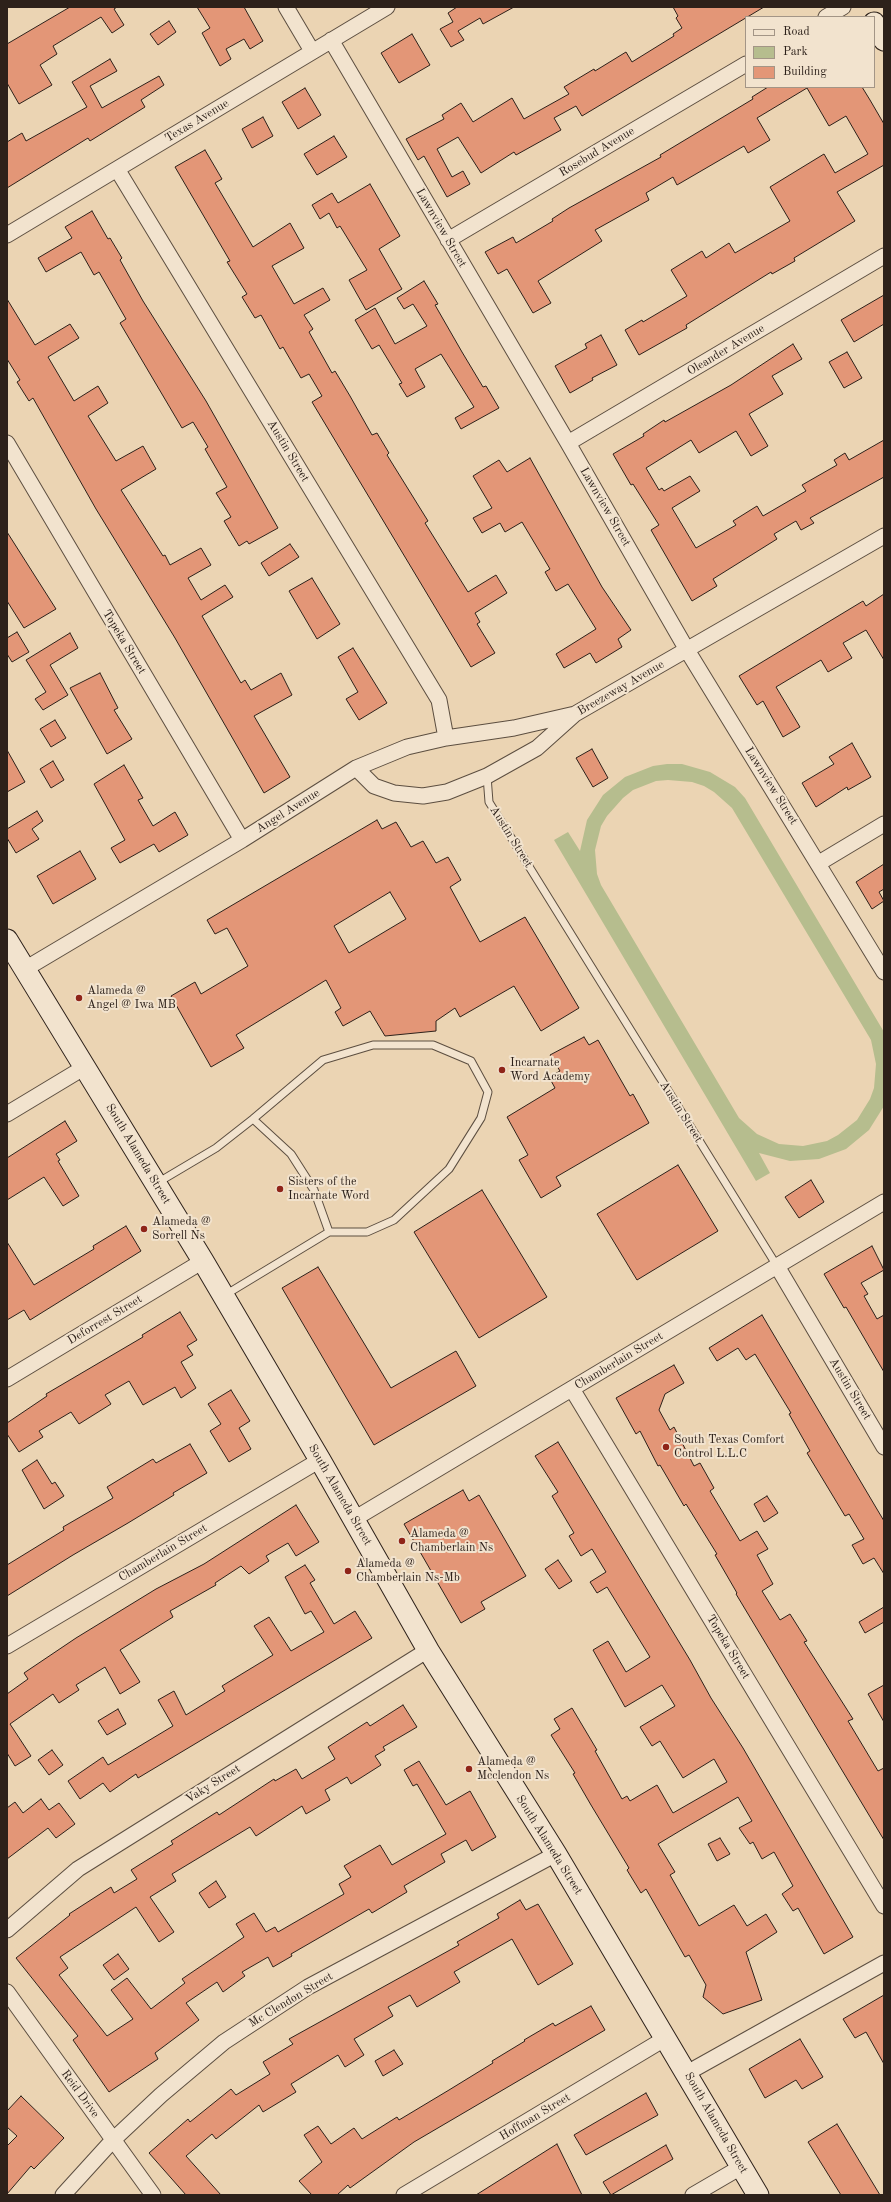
<!DOCTYPE html>
<html>
<head>
<meta charset="utf-8">
<style>
  body { margin:0 }
  #map { position:relative; width:891px; height:2202px; overflow:hidden; background:#ebd4b3; font-family:"Old Standard TT",serif }
  canvas { display:block }
  .frame { position:absolute; inset:0; border:8px solid #2d211a; pointer-events:none }
  .legend { position:absolute; left:745px; top:16px; width:130px; height:72px; box-sizing:border-box; background:#f2e3ce; border:1px solid #a39586; margin:0; padding:5px 7px; list-style:none; font-size:12px; color:#2d211a }
  .legend li { display:flex; align-items:center; gap:8px; height:20px }
  .legend b { width:20px; border:1px solid #a39586 }
</style>
</head>
<body>
<div id="map">
<canvas width="891" height="2202"></canvas>
<div class="frame"></div>
<ul class="legend">
<li><b style="height:5px;background:#f2e3ce"></b>Road</li>
<li><b style="height:11px;background:#b6bd8e"></b>Park</li>
<li><b style="height:11px;background:#e39677"></b>Building</li>
</ul>
</div>
<script>
const ctx = document.querySelector('canvas').getContext('2d');
ctx.lineJoin = 'round';
function fillPath(path, color) { ctx.fillStyle = color; ctx.fill(path, 'evenodd'); }
const toPath = rows => new Path2D(rows.map(r => 'M' + r).join(''));
function stroke(path, color, width, dash) { ctx.strokeStyle = color; ctx.lineWidth = width; ctx.lineCap = dash ? 'butt' : 'round'; ctx.setLineDash(dash || []); ctx.stroke(path); }
function write(font, color, halo, rows, align = 'center') {
  ctx.font = font + ' "Old Standard TT",serif'; ctx.lineWidth = 4; ctx.setLineDash([]); ctx.textBaseline = 'middle'; ctx.strokeStyle = halo; ctx.fillStyle = color; for (const [text, x, y, turn = 0] of rows) {
    ctx.save(); ctx.translate(x, y); ctx.rotate((+turn || 0) * Math.PI / 180); ctx.textAlign = isNaN(turn) ? turn : align; if (halo) ctx.strokeText(text, 0, 0); ctx.fillText(text, 0, 0); ctx.restore();
  }
}
const green = toPath([
  [667,764,682,764,710,772,735,787,745,798,884,1032,884,1106,869,1130,846,1149,819,1159,790,1161,759,1153,770,1173,756,1181,554,840,568,832,580,851,587,820,603,795,625,777,653,766],
  [668,780,692,782,704,786,714,792,732,808,871,1040,876,1064,874,1088,870,1099,857,1120,838,1135,827,1141,803,1146,779,1144,757,1134,739,1118,601,885,597,874,595,850,601,826,607,816,623,798,633,790,656,781]
]);
const building = toPath([
  [70,7,117,7,114,9,124,25,112,33,101,17,53,46,57,54,40,65,52,85,19,104,7,83,7,44,70,7],
  [197,7,244,7,263,41,250,49,244,39,226,49,231,59,220,66,202,33,210,28,197,7],
  [457,7,514,7,483,24,480,18,458,31,464,40,451,47,440,29,453,22,448,13,457,7],
  [673,7,764,7,582,116,576,106,554,118,561,130,516,155,514,152,481,173,458,137,437,149,452,177,463,171,470,184,447,197,424,156,418,160,406,139,444,119,442,115,461,103,473,122,512,98,524,119,569,94,564,87,594,69,595,71,626,52,632,62,674,36,673,34,682,28,676,18,678,16,673,7],
  [169,21,176,32,158,45,150,34,169,21],
  [412,34,430,65,399,83,381,53,412,34],
  [110,59,117,71,90,86,102,108,159,76,164,85,141,100,145,107,90,141,88,138,7,188,7,142,22,133,26,141,87,107,72,82,110,59],
  [768,87,862,87,870,100,884,124,884,165,837,192,855,221,794,258,795,261,772,274,771,272,686,325,687,328,639,355,625,330,642,320,643,322,687,296,671,270,702,251,706,258,729,243,735,253,790,221,770,187,824,154,835,173,868,154,846,116,829,126,807,88,757,118,770,140,748,153,744,146,677,185,673,177,646,193,649,200,595,230,602,241,538,281,551,303,533,313,507,269,498,274,485,252,513,237,516,243,553,221,552,219,569,208,661,157,660,155,753,99,752,97,768,87],
  [305,88,321,115,298,129,282,102,305,88],
  [263,117,273,136,252,148,242,129,263,117],
  [334,136,347,157,317,175,304,154,334,136],
  [205,150,222,179,215,183,253,247,290,223,304,248,272,266,294,304,323,288,330,300,304,315,313,329,309,332,332,373,335,371,350,396,372,435,377,433,389,453,387,455,428,521,425,523,468,592,496,575,507,593,475,613,480,622,477,624,495,653,471,667,312,402,322,396,309,374,301,378,283,347,280,349,261,315,255,318,242,297,247,294,227,262,230,261,175,167,205,150],
  [370,184,400,236,379,249,402,289,366,310,349,280,367,270,340,226,337,228,329,213,320,219,312,205,332,193,338,203,370,184],
  [92,211,108,239,110,238,122,258,120,260,143,301,206,401,278,528,249,544,247,541,239,546,224,521,231,517,216,493,227,487,205,449,208,447,193,422,182,428,120,323,126,319,99,272,94,275,81,252,46,272,38,258,72,238,65,227,92,211],
  [424,281,438,304,435,305,462,352,483,387,486,386,499,408,461,429,455,418,474,407,441,354,415,369,425,387,407,397,399,384,402,383,379,345,372,349,355,320,375,308,395,344,427,326,413,304,404,309,397,298,424,281],
  [884,295,884,324,854,342,841,320,884,295],
  [7,299,35,345,70,324,79,338,48,357,74,401,98,386,108,403,88,416,116,461,143,446,156,469,121,490,163,556,165,555,170,565,201,548,211,565,188,578,201,600,225,585,233,597,202,616,241,683,245,680,251,690,281,673,292,695,254,716,290,777,264,793,175,638,96,509,33,398,29,401,17,382,20,380,7,359,7,299],
  [601,335,617,365,592,378,593,380,570,393,555,366,587,348,585,344,601,335],
  [793,344,802,359,772,376,783,394,749,414,768,446,751,456,736,431,699,453,691,440,646,468,659,490,662,488,664,491,690,476,700,491,672,508,696,548,736,525,733,521,757,506,763,516,806,491,802,485,837,465,834,460,845,453,849,460,884,440,884,477,810,518,814,523,801,530,796,521,774,534,777,539,713,579,717,586,692,601,651,530,659,525,633,484,631,485,613,454,644,436,643,434,664,420,665,422,731,385,793,344],
  [847,352,862,378,844,388,829,362,847,352],
  [530,458,602,587,631,630,618,639,622,647,596,663,590,653,564,668,556,654,596,629,568,584,556,591,545,572,550,569,522,522,505,532,500,523,482,533,473,518,492,508,473,476,499,460,507,472,530,458],
  [7,532,56,609,24,628,7,601,7,532],
  [290,544,299,557,269,576,261,563,290,544],
  [312,578,340,624,317,639,289,591,312,578],
  [884,594,884,660,866,630,843,643,852,658,828,672,821,660,776,687,800,727,783,737,763,701,757,705,739,676,863,601,866,606,884,594],
  [17,632,29,652,12,662,7,654,7,638,17,632],
  [70,633,78,648,50,665,68,695,43,710,35,699,46,692,26,660,70,633],
  [353,648,387,703,359,720,346,699,358,692,338,657,353,648],
  [100,673,118,708,114,710,132,739,107,754,70,688,100,673],
  [55,720,66,738,51,747,40,729,55,720],
  [852,743,871,777,848,790,847,787,816,807,802,783,834,764,829,757,852,743],
  [592,749,608,778,593,787,576,758,592,749],
  [7,750,25,782,7,792,7,750],
  [53,761,64,780,51,788,40,769,53,761],
  [124,765,143,798,138,800,153,826,175,812,188,835,159,852,154,844,120,863,111,848,125,840,94,784,124,765],
  [37,811,43,821,32,829,39,839,16,853,7,838,7,829,37,811],
  [377,820,382,829,396,822,411,847,423,841,436,863,448,857,461,880,450,887,480,942,525,917,579,1008,541,1031,514,986,460,1017,455,1008,436,1021,436,1031,385,1036,370,1011,343,1026,335,1012,341,1008,326,980,236,1035,244,1048,211,1067,171,996,195,982,201,994,248,966,227,928,215,934,207,920,377,820],
  [390,892,406,919,349,953,334,926,390,892],
  [80,851,96,879,53,904,37,876,80,851],
  [884,864,884,889,879,892,884,901,872,909,856,882,884,864],
  [584,1037,589,1045,598,1040,630,1096,633,1094,649,1123,556,1177,561,1186,541,1198,519,1160,528,1155,507,1117,555,1088,549,1077,560,1071,550,1055,584,1037],
  [65,1121,77,1141,56,1154,60,1160,58,1161,79,1196,63,1206,44,1177,7,1200,7,1158,65,1121],
  [678,1165,718,1231,637,1280,597,1214,678,1165],
  [811,1180,824,1202,799,1218,785,1197,811,1180],
  [482,1190,547,1297,479,1338,414,1232,482,1190],
  [126,1226,141,1251,30,1320,24,1310,7,1320,7,1242,34,1285,94,1249,93,1246,126,1226],
  [872,1246,884,1270,861,1283,868,1294,864,1296,877,1319,884,1315,884,1372,846,1307,844,1308,824,1274,872,1246],
  [318,1267,391,1388,456,1351,476,1386,374,1445,282,1288,318,1267],
  [180,1312,197,1340,187,1346,193,1355,181,1362,196,1388,181,1398,175,1387,143,1405,129,1381,105,1395,111,1404,79,1424,71,1412,39,1431,43,1437,19,1452,7,1434,7,1423,47,1396,46,1394,143,1337,142,1335,180,1312],
  [762,1315,884,1521,884,1574,874,1558,863,1564,852,1545,864,1539,849,1514,845,1516,807,1453,810,1451,789,1414,791,1413,755,1354,746,1360,738,1348,717,1361,709,1348,762,1315],
  [674,1365,684,1383,665,1394,659,1410,670,1430,674,1427,694,1466,700,1463,714,1488,710,1491,740,1541,757,1531,768,1549,757,1555,773,1584,762,1591,780,1620,790,1614,807,1641,804,1642,853,1719,848,1721,878,1771,884,1768,884,1840,736,1594,737,1593,715,1555,717,1554,686,1504,684,1506,660,1465,658,1466,640,1431,636,1434,616,1398,674,1365],
  [231,1390,250,1421,239,1428,251,1449,229,1462,210,1431,221,1424,208,1404,231,1390],
  [558,1442,690,1660,711,1698,743,1748,853,1937,824,1954,798,1908,793,1911,782,1894,793,1886,774,1852,762,1859,753,1842,750,1844,739,1828,752,1821,738,1797,683,1829,658,1844,675,1872,670,1875,699,1926,734,1905,747,1926,766,1914,777,1932,746,1952,762,2000,723,2014,703,1997,706,1985,689,1955,685,1957,646,1889,641,1893,627,1870,629,1868,591,1805,573,1774,575,1773,551,1735,560,1729,554,1719,572,1708,597,1750,595,1751,622,1799,627,1796,630,1801,657,1785,673,1813,727,1782,714,1759,683,1778,660,1741,652,1746,640,1727,675,1706,662,1685,625,1707,593,1650,608,1641,626,1672,650,1657,607,1587,597,1593,590,1582,606,1572,592,1549,581,1556,569,1536,574,1533,552,1496,558,1492,535,1456,558,1442],
  [190,1444,207,1473,173,1493,174,1495,128,1523,73,1555,7,1596,7,1565,64,1530,63,1527,113,1498,107,1487,153,1459,156,1463,190,1444],
  [37,1460,52,1484,55,1482,64,1496,44,1509,22,1470,37,1460],
  [463,1490,469,1501,479,1495,526,1576,481,1602,485,1609,461,1623,404,1524,463,1490],
  [767,1496,778,1513,764,1522,754,1504,767,1496],
  [296,1505,319,1542,296,1556,288,1543,266,1556,269,1561,249,1574,241,1566,215,1583,216,1585,170,1611,173,1617,120,1650,140,1682,120,1694,105,1667,76,1685,79,1690,59,1703,53,1694,10,1724,31,1756,15,1766,7,1753,7,1694,28,1679,24,1673,76,1638,156,1589,204,1564,296,1505],
  [558,1560,572,1581,559,1589,545,1569,558,1560],
  [305,1565,315,1580,310,1583,334,1624,355,1611,372,1638,138,1778,136,1774,110,1792,103,1783,80,1799,68,1781,103,1757,108,1765,173,1726,158,1700,174,1691,186,1715,225,1691,222,1686,273,1655,254,1626,269,1617,291,1651,324,1632,311,1611,305,1614,285,1577,305,1565],
  [884,1607,884,1622,865,1633,859,1622,884,1607],
  [884,1685,884,1722,868,1694,884,1685],
  [403,1705,417,1727,383,1747,385,1750,375,1756,381,1765,351,1784,347,1777,325,1790,330,1800,306,1814,302,1806,256,1836,250,1827,172,1874,176,1881,150,1897,174,1932,159,1942,136,1907,60,1957,68,1968,59,1975,107,2036,133,2019,111,1990,127,1978,151,2009,185,1983,182,1979,244,1937,236,1924,254,1913,266,1932,275,1927,278,1932,344,1894,339,1884,351,1877,344,1866,380,1845,392,1865,446,1834,417,1784,413,1786,404,1770,419,1761,446,1805,470,1791,496,1837,472,1851,466,1840,441,1854,445,1862,404,1886,407,1892,372,1913,369,1909,291,1954,292,1956,273,1967,268,1957,242,1972,245,1976,223,1992,217,1982,186,2003,199,2020,155,2053,158,2059,109,2092,73,2040,78,2036,16,1958,70,1915,69,1914,111,1887,114,1893,137,1879,131,1870,173,1844,171,1841,217,1812,219,1815,274,1779,275,1781,296,1769,302,1779,335,1759,328,1747,367,1722,370,1726,403,1705],
  [118,1709,126,1724,107,1735,98,1721,118,1709],
  [52,1750,63,1765,49,1775,38,1760,52,1750],
  [41,1799,49,1810,59,1803,75,1824,56,1838,48,1828,7,1859,7,1808,15,1802,23,1813,41,1799],
  [720,1838,730,1854,717,1861,708,1844,720,1838],
  [216,1881,226,1897,209,1908,199,1893,216,1881],
  [520,1900,526,1910,538,1904,573,1964,538,1985,512,1939,454,1972,460,1982,417,2007,410,1995,388,2007,393,2016,354,2039,364,2055,345,2067,338,2055,291,2084,296,2092,263,2112,259,2105,216,2139,212,2134,186,2156,221,2195,186,2195,149,2153,188,2119,190,2122,231,2089,236,2095,270,2074,263,2062,293,2044,289,2039,459,1945,457,1942,499,1918,497,1914,520,1900],
  [118,1954,129,1969,114,1980,103,1965,118,1954],
  [884,1995,884,2064,866,2032,855,2038,843,2019,884,1995],
  [591,2006,605,2030,414,2142,350,2188,348,2185,337,2195,312,2195,299,2181,322,2162,304,2135,318,2126,331,2144,354,2128,362,2139,397,2117,399,2120,449,2090,493,2063,492,2061,525,2041,524,2040,553,2023,555,2026,591,2006],
  [800,2039,823,2077,802,2089,796,2080,765,2098,749,2069,800,2039],
  [394,2050,403,2064,383,2076,375,2061,394,2050],
  [646,2093,658,2115,586,2155,574,2135,646,2093],
  [21,2096,64,2138,34,2169,31,2166,7,2194,7,2146,17,2136,7,2127,7,2111,21,2096],
  [837,2124,880,2195,841,2195,808,2142,837,2124],
  [557,2144,582,2195,476,2195,557,2144],
  [666,2145,673,2159,611,2195,603,2182,666,2145]
]);
const service = toPath([
  [487,776,489,802,777,1266],
  [253,1119,291,1154,314,1190,329,1232],
  [157,1183,216,1148,253,1119,323,1060,373,1045,433,1045,471,1061,488,1092,481,1118,449,1169,394,1220,367,1232,329,1232,225,1295]
]);
const minor = toPath([
  [286,7,312,51],
  [826,17,843,7],
  [331,40,568,443,687,650,884,972],
  [117,169,439,700,446,738],
  [7,235,387,7],
  [448,240,746,64],
  [7,443,242,840],
  [568,443,884,256],
  [356,768,374,786,394,793,423,796,447,792,487,776,537,748,575,714,884,536],
  [819,863,884,824],
  [25,969,242,840,356,768,407,747,446,738,514,728,575,714],
  [7,1114,85,1067],
  [777,1266,884,1447],
  [7,1379,203,1261],
  [572,1389,884,1906],
  [354,1519,884,1202],
  [7,1646,320,1460],
  [7,1930,78,1869,428,1650],
  [7,1992,153,2195],
  [687,2073,884,1963],
  [63,2195,113,2140,161,2095,224,2042,308,1987,556,1854],
  [404,2195,666,2038],
  [693,2195,741,2167]
]);
const secondary = toPath([
  [874,23,884,40],
  [7,940,203,1261,320,1460,428,1650,556,1854,758,2195]
]);
const markers = [
  [79,998,4,"#8f2418"],
  [502,1070,4,"#8f2418"],
  [280,1189,4,"#8f2418"],
  [144,1229,4,"#8f2418"],
  [666,1447,4,"#8f2418"],
  [402,1541,4,"#8f2418"],
  [348,1571,4,"#8f2418"],
  [469,1769,4,"#8f2418"]
];
const streetNames = [
  ["Texas Avenue",197,121,-31],
  ["Rosebud Avenue",597,152,-31],
  ["Lawnview Street",441,228,60],
  ["Oleander Avenue",726,350,-31],
  ["Austin Street",288,451,59],
  ["Lawnview Street",605,507,60],
  ["Topeka Street",124,642,59],
  ["Breezeway Avenue",621,688,-30],
  ["Lawnview Street",771,786,58],
  ["Angel Avenue",288,811,-32],
  ["Austin Street",511,837,58],
  ["Austin Street",681,1112,58],
  ["South Alameda Street",138,1154,59],
  ["Deforrest Street",105,1320,-31],
  ["Chamberlain Street",619,1361,-31],
  ["Austin Street",850,1389,59],
  ["South Alameda Street",340,1495,60],
  ["Chamberlain Street",163,1553,-31],
  ["Topeka Street",728,1647,59],
  ["Vaky Street",213,1784,-32],
  ["South Alameda Street",549,1845,58],
  ["Mc Clendon Street",291,2000,-31],
  ["Reid Drive",80,2094,54],
  ["Hoffman Street",535,2117,-31],
  ["South Alameda Street",716,2123,60]
];
const poiNames = [
  ["Alameda @",87,991],
  ["Angel @ Iwa MB",87,1005],
  ["Incarnate",510,1063],
  ["Word Academy",510,1077],
  ["Sisters of the",288,1182],
  ["Incarnate Word",288,1196],
  ["Alameda @",152,1222],
  ["Sorrell Ns",152,1236],
  ["South Texas Comfort",674,1440],
  ["Control L.L.C",674,1454],
  ["Alameda @",410,1534],
  ["Chamberlain Ns",410,1548],
  ["Alameda @",356,1564],
  ["Chamberlain Ns-Mb",356,1578],
  ["Alameda @",477,1762],
  ["Mcclendon Ns",477,1776]
];
fillPath(green, '#b6bd8e');
fillPath(building, '#e39677');
stroke(building, '#2d211a', 1);
stroke(service, '#5c4e40', 9);
stroke(minor, '#5c4e40', 17);
stroke(secondary, '#2d211a', 23);
stroke(service, '#f2e3ce', 7);
stroke(minor, '#f2e3ce', 15);
stroke(secondary, '#f2e3ce', 21);
for (const [x, y, r, color] of markers) { const dot = new Path2D(); dot.arc(x, y, r, 0, 2 * Math.PI); ctx.fillStyle = color; ctx.fill(dot); stroke(dot, '#f2e3ce', 1.5); }
write('12px', '#2d211a', '#f2e3ce', streetNames);
write('12px', '#2d211a', '#f2e3ce', poiNames, 'left');
</script>
</body>
</html>
